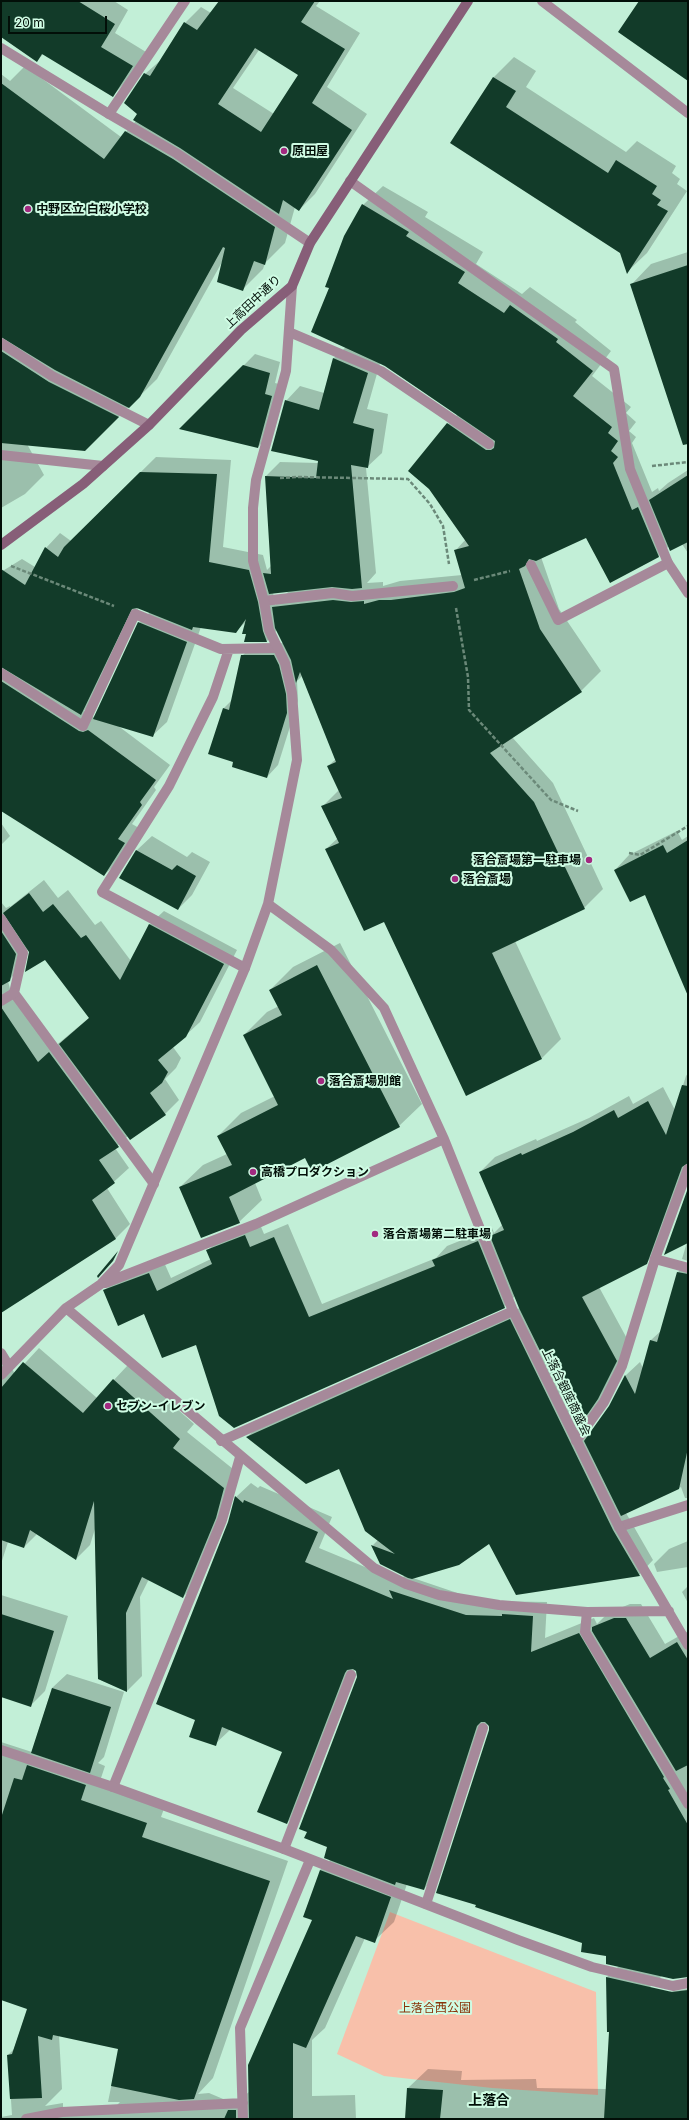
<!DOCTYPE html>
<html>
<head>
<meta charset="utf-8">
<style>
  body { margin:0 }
  #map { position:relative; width:689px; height:2120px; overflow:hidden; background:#c2efd7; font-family:Inter,sans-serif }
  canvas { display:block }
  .frame { position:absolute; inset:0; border:2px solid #020f08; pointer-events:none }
  .scale { position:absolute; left:8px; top:16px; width:99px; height:18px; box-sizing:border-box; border:2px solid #020f08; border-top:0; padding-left:5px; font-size:12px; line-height:14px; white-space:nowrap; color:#020f08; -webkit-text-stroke:3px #cffce4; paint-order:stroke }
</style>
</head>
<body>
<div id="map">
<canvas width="689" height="2120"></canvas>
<div class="frame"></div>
<div class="scale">20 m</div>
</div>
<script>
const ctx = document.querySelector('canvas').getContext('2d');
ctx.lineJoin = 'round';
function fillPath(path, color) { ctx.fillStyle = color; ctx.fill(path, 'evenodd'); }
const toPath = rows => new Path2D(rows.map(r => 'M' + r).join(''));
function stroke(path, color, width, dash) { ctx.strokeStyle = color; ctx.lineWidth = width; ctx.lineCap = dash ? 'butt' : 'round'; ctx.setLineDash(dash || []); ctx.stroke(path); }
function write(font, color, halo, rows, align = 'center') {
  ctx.font = font + ' Inter,"Noto Sans JP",sans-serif'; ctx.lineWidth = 4; ctx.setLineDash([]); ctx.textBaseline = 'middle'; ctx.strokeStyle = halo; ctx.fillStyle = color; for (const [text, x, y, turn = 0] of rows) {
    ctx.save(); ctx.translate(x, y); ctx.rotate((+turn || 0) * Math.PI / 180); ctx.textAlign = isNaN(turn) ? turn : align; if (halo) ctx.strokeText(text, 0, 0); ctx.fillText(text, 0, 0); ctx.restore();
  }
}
const green = toPath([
  [390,1912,596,1992,598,2095,492,2088,384,2076,337,2054]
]);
const shadow = toPath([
  [1,1,114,1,128,10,115,33,146,52,127,81,113,95,44,53,37,61,1,37],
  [220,1,320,1,316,6,360,33,327,87,367,114,315,194,299,210,295,207,285,243,265,263,263,269,243,289,222,262,157,379,85,450,27,444,44,475,25,494,1,508,1,74,10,81,25,66,121,137,136,121,139,114,145,74,162,59,185,23,201,7,211,13],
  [259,50,300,74,274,114,233,88],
  [514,57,536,71,526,87,626,152,637,141,676,166,672,173,680,179,677,184,687,191,647,253,627,272,621,252,452,143,494,77],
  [383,186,428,212,425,217,483,252,476,264,522,294,530,287,577,320,575,322,611,351,592,376,631,407,626,413,636,422,629,431,636,437,632,443,652,492,658,488,659,491,668,483,688,470,688,553,682,544,669,546,658,557,586,536,541,557,559,609,601,671,581,691,512,737,553,783,603,889,584,908,515,941,561,1039,542,1058,384,920,326,849,338,838,322,807,339,790,328,766,336,759,302,676,297,681,298,701,278,765,267,777,234,761,224,708,232,700,242,656,254,644,284,643,277,630,267,641,246,641,247,621,235,632,201,627,167,722,152,736,117,725,170,765,154,787,156,790,132,824,139,828,119,861,104,875,1,809,1,572,22,559,35,567,46,548,60,533,71,541,156,457,231,460,223,547,263,555,267,570,271,566,266,476,280,462,318,463,319,461,286,401,300,386,324,393,334,358,346,347,363,205],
  [380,363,458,414,448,424,466,539,455,551,462,575,400,581,383,586,383,582,367,583,376,573,366,468,382,453,388,414,367,409],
  [289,591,275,605,273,592],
  [139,607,150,612,139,623,94,717,84,711,95,699],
  [688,252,688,418,631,285,651,264],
  [255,354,280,362,275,383,283,385,269,436,258,447,181,429],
  [1,823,10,836,1,845],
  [677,831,682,840,688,836,688,994,646,893,615,870,629,855],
  [152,836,187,857,192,852,210,862,192,895,178,909,120,877,137,850],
  [44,880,58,898,68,890,95,925,101,921,131,961,149,925,164,911,237,950,200,1022,173,1047,181,1058,176,1068,165,1079,179,1100,165,1114,128,1136,115,1148,129,1168,107,1188,130,1224,116,1238,1,1312,1,902,6,908,10,906,10,907],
  [28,948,46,959,90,1017,53,1048,16,993,10,989,8,981,24,965],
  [340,943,422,1104,399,1126,306,1157,255,1183,262,1200,239,1222,180,1187,203,1165,227,1154,218,1136,241,1113,275,1096,244,1035,267,1012,279,1006,270,990,293,967],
  [688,1073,688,1174,661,1248,646,1263,599,1287,631,1346,613,1383,592,1412,582,1422,589,1436,610,1406,625,1376,640,1362,643,1368,651,1340,662,1330,678,1272,688,1262,688,1498,685,1498,681,1487,626,1513,653,1560,639,1575,489,1542,413,1578,481,1601,547,1602,545,1638,594,1618,597,1624,608,1613,630,1604,641,1604,665,1644,688,1631,688,1964,662,1976,650,1987,633,1997,688,1989,688,2119,406,2119,408,2088,428,2069,462,2071,461,2080,536,2079,537,2088,606,2089,611,2017,607,1977,619,1966,607,1956,584,1942,487,1723,438,1874,424,1889,407,1884,394,1922,374,1941,365,1938,325,2028,312,2040,312,2096,355,2095,356,2119,1,2119,1,2117,12,2115,8,2055,14,2049,28,2008,1,1944,1,1742,32,1752,52,1688,67,1674,124,1692,104,1757,98,1763,105,1766,100,1781,166,1803,161,1817,288,1861,213,2078,198,2094,209,2093,235,2104,250,2091,313,1920,320,1870,331,1859,329,1847,358,1673,355,1669,301,1808,287,1823,283,1752,231,1729,215,1744,196,1719,229,1523,236,1497,251,1483,258,1488,260,1486,332,1517,319,1548,399,1581,405,1575,381,1563,373,1545,378,1540,339,1468,247,1437,262,1423,520,1308,515,1296,504,1307,196,1343,104,1291,118,1277,163,1260,171,1278,211,1259,207,1251,221,1237,259,1222,264,1234,288,1224,322,1304,436,1258,447,1246,492,1228,494,1233,502,1225,480,1172,495,1157,536,1139,537,1141,589,1118,629,1096,633,1104,663,1087,675,1110,686,1076],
  [59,2035,119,2048,108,2102,120,2102,117,2105,63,2111,63,2103,45,2106,62,2089],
  [688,1188,688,1261,682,1259,687,1242],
  [39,1348,97,1398,128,1365,194,1424,187,1432,238,1473,198,1582,183,1597,149,1579,140,1597,142,1676,127,1691,98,1679,95,1529,90,1545,76,1559,37,1534,24,1547,8,1542,1,1564,1,1349,15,1374],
  [688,1541,688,1567,657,1572,654,1564,669,1549],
  [688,1586,688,1603,682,1592],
  [1,1595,68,1616,45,1691,31,1705,1,1696]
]);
const building = toPath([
  [1,1,78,1,115,24,101,47,133,66,113,97,42,54,37,62,1,37],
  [219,1,315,1,301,22,345,49,312,103,352,130,299,211,283,200,279,214,180,148,133,120,137,114,124,103,144,73,150,76,184,22,197,30],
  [255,48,298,75,261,132,218,104],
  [639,1,688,1,688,81,618,32],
  [493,77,516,91,506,107,608,173,616,160,657,186,652,194,661,200,657,205,668,211,627,274,620,253,450,143],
  [1,83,104,159,125,131,173,159,275,227,265,265,254,261,243,291,217,282,225,248,223,247,140,397,129,408,55,370,1,337],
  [362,204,409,232,406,236,465,272,458,283,504,313,510,305,558,339,556,342,593,371,573,396,612,427,608,433,618,441,611,451,618,457,613,463,632,510,638,507,659,557,610,583,586,538,536,561,529,559,525,566,519,569,540,629,582,692,490,753,534,802,585,909,492,953,542,1059,466,1096,384,922,364,931,325,849,339,843,321,806,342,798,327,766,336,762,300,672,296,683,291,660,275,628,272,607,333,600,351,602,364,601,364,604,379,600,391,600,454,592,465,588,454,550,469,546,429,489,408,471,447,423,486,450,491,450,494,448,495,441,385,366,311,332,329,288,325,287,344,236],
  [688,265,688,444,683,445,630,284],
  [1,351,49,382,119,417,85,451,1,443],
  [333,358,368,373,353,423,374,429,368,468,351,465,362,588,352,589,332,587,269,594,263,573,271,574,265,476,316,478,318,461,271,451,285,400,319,410],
  [243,365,270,373,265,394,272,396,258,448,179,429],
  [140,472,217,474,209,562,249,570,258,602,263,631,267,642,244,642,246,634,242,634,246,619,236,633,193,627,192,630,137,608,132,609,81,715,1,667,1,569,25,585,45,547,58,557,64,547],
  [688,475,688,542,670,551,649,500],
  [138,622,187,642,153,737,93,719],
  [241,655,274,655,279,665,286,694,287,713,267,778,232,767,233,762,208,754,223,708,229,710],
  [1,681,79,731,83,732,88,730,156,780,140,802,142,805,118,839,125,843,104,876,1,811],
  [688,840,688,996,645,895,630,902,614,870,663,845,667,853],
  [136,850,172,870,177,865,196,876,178,910,119,878],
  [29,893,43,912,53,904,81,938,86,935,120,980,149,924,224,964,186,1037,158,1060,168,1072,162,1083,150,1093,166,1115,130,1140,59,1044,89,1018,45,960,25,972,29,952,3,913],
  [1,931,16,954,10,981,1,986],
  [317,965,400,1127,312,1172,305,1158,229,1197,240,1223,201,1238,179,1187,232,1165,217,1136,278,1105,243,1035,282,1015,269,990],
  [1,1007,38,1062,49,1052,119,1147,99,1160,115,1183,92,1200,116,1239,1,1313],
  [682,1085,688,1086,688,1163,682,1167,647,1264,582,1297,617,1361,598,1399,578,1428,519,1308,490,1236,504,1230,479,1172,521,1153,522,1155,573,1132,614,1110,618,1118,648,1101,666,1135],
  [688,1188,688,1243,664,1255],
  [245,1235,250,1247,274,1237,309,1317,435,1266,432,1260,478,1241,505,1308,234,1428,219,1416,196,1345,162,1358,144,1314,118,1326,103,1290,149,1273,157,1291,212,1264,206,1250],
  [118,1251,113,1261,98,1278,97,1276],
  [677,1272,688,1274,688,1448,679,1489,621,1516,584,1441,609,1406,625,1375,635,1394,650,1340,657,1342],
  [510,1319,613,1530,640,1576,516,1595,489,1544,459,1565,412,1579,408,1578,380,1564,371,1545,395,1554,365,1531,339,1469,306,1484,246,1437],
  [23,1362,83,1413,113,1379,180,1439,173,1448,224,1488,216,1518,183,1598,142,1577,126,1613,127,1692,98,1679,94,1501,76,1560,30,1530,24,1548,1,1540,1,1388],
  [235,1496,243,1503,244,1500,318,1532,305,1562,393,1599,389,1590,466,1615,502,1616,502,1614,533,1616,531,1652,579,1633,664,1777,663,1778,670,1789,668,1790,688,1825,688,1977,673,1979,606,1964,606,1956,581,1952,582,1943,475,1907,476,1905,436,1893,489,1730,489,1726,485,1722,481,1722,477,1726,424,1890,396,1882,395,1885,324,1858,327,1847,304,1838,307,1832,299,1829,357,1677,356,1671,353,1669,347,1670,345,1673,287,1824,257,1812,282,1752,222,1727,216,1746,189,1737,195,1720,156,1704,228,1522],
  [1,1614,54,1631,31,1707,1,1697],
  [614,1618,626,1618,650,1658,677,1642,688,1660,688,1765,676,1771,592,1631,592,1627],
  [52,1688,111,1707,90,1773,31,1753],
  [27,1765,86,1785,81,1800,147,1823,142,1837,270,1881,194,2099,179,2100,111,2086,118,2049,53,2035,52,2040,38,2036,42,2098,10,2099,7,2055,12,2054,27,2009,1,2000,1,1818,14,1778,22,1780],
  [320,1870,391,1897,375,1943,356,1936,306,2048,293,2043,293,2119,249,2119,248,2065,312,1920,303,1917],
  [606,1977,672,1992,688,1990,688,2119,604,2119,609,2032,607,2032],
  [407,2088,443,2090,440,2119,405,2119],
  [228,2110,236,2110,236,2119,224,2119]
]);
const path = toPath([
  [652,466,688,462],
  [280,478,298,477,408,479,430,504,443,526,449,564],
  [11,566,114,606],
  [474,580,510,571],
  [456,608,468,677,469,710,551,800,578,811],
  [629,853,640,855,688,826]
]);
const lane = toPath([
  [185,1,109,114,176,153,310,243],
  [289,332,381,371,489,444],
  [1,343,52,376,149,425],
  [1,455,103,466],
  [531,565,558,620,668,563],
  [264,601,333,593,352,596,453,586],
  [229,649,213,697,169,786,102,892,245,968],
  [1,673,83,726,135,614,221,649,277,648],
  [1,919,23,953,14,993,154,1184],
  [655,1259,688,1268],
  [1,1353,9,1366],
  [221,1441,513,1311],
  [619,1527,688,1505],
  [587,1612,585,1632,688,1804],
  [113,1787,222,1520,240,1457],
  [284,1849,351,1675],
  [426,1904,483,1728],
  [26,2119,62,2112,243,2103],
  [243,2119,240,2028,310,1860]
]);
const street = toPath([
  [542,1,688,113],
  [1,48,109,114],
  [350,181,614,369,630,469,668,563,688,593],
  [268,904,331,950,384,1008,444,1139,513,1311,619,1527,688,1645],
  [1,1001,14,993],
  [105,1283,256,1224,444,1139],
  [66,1308,374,1568,406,1584,439,1595,499,1605,587,1612,669,1611],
  [1,1375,66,1308,101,1284,119,1265,245,968,268,904,297,760,292,693,285,663,269,630,264,601,253,561,253,508,256,480,286,371,292,286],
  [576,1441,604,1402,622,1366,655,1259,688,1169],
  [1,1750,113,1787,284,1849,518,1940,592,1967,673,1986,688,1983]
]);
const secondary = toPath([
  [1,545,83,484,149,425,241,330,292,286,310,243,468,1]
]);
const markers = [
  [284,151,4,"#a22980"],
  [28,209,4,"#a22980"],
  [589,860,4,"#a22980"],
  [455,879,4,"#a22980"],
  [321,1081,4,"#a22980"],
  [253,1172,4,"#a22980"],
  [375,1234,4,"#a22980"],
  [108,1406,4,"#a22980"]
];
const poiNames = [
  ["原田屋",292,151],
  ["中野区立 白桜小学校",36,209],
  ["落合斎場第一駐車場",581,860,"right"],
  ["落合斎場",463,879],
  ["落合斎場別館",329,1081],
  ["高橋プロダクション",261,1172],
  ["落合斎場第二駐車場",383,1234],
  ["セブン-イレブン",116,1406]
];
const streetNames = [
  ["上高田中通り",253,302,-43],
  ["上落合銀座商盛会",566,1392,64]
];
const parkNames = [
  ["上落合西公園",435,2008]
];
const quarterNames = [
  ["上落合",489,2101]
];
fillPath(green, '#f8c0aa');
fillPath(shadow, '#0003');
fillPath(building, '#123b29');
stroke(path, '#6b8979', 2.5, [4, 2]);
stroke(lane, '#a6899a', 10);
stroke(street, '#a6899a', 10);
stroke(secondary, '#875e78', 10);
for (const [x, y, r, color] of markers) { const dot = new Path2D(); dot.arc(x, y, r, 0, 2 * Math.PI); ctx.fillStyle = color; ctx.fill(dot); stroke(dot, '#cffce4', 1.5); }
write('bold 12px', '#020f08', '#cffce4', poiNames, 'left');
write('12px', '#020f08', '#cffce4', streetNames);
write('12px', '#893309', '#cffce4', parkNames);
write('bold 14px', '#020f08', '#cffce4', quarterNames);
</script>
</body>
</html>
